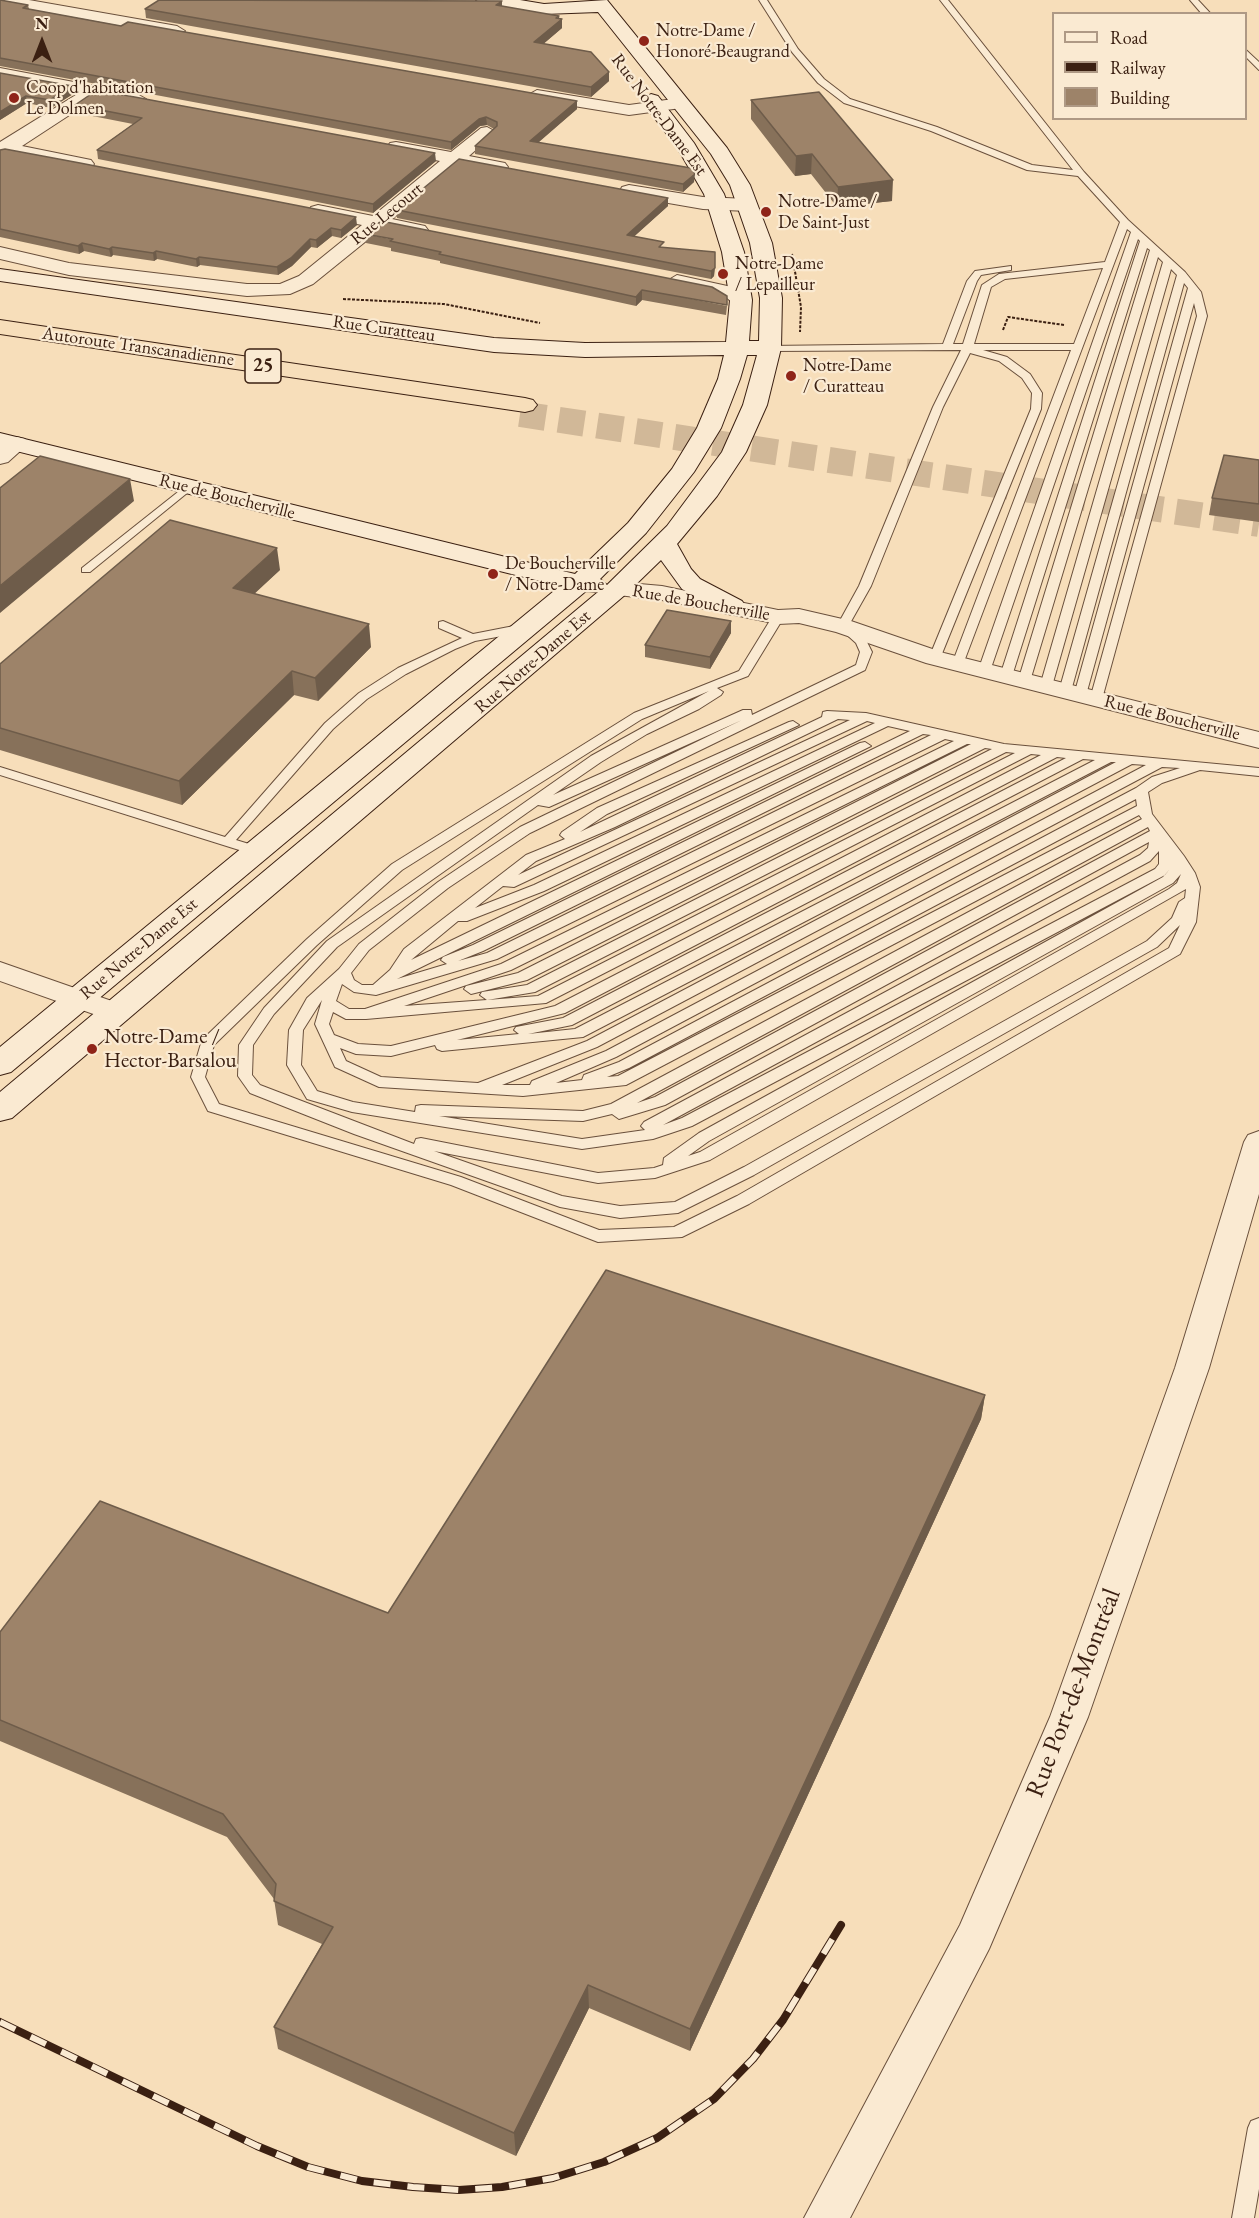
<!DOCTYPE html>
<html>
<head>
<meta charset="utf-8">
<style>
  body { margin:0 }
  #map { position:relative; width:1259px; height:2218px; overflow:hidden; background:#f7deba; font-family:"EB Garamond",serif }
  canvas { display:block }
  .legend { position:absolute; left:1052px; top:12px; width:195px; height:108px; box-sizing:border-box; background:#faead2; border:2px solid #ae9985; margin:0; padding:8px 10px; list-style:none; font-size:18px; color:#3b2012 }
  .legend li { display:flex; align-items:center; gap:12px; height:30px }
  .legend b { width:30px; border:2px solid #ae9985 }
  .north { position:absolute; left:12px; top:12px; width:60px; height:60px; -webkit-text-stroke:4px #faead2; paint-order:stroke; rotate:0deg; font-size:16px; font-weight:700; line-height:24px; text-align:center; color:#3b2012 }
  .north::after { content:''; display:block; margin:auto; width:21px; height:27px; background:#3b2012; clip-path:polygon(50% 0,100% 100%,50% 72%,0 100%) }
</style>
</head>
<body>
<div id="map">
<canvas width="1259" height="2218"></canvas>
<ul class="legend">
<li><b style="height:8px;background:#faead2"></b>Road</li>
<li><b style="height:8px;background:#3b2012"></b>Railway</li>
<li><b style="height:16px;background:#9d8369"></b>Building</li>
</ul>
<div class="north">N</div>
</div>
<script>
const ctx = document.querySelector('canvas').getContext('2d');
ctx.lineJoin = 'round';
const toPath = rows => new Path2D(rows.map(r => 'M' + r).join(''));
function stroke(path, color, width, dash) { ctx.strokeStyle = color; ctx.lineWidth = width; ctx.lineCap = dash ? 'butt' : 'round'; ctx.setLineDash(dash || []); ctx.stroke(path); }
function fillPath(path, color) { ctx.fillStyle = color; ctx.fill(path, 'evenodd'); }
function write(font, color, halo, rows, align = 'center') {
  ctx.font = font + ' "EB Garamond",serif'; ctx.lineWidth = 4.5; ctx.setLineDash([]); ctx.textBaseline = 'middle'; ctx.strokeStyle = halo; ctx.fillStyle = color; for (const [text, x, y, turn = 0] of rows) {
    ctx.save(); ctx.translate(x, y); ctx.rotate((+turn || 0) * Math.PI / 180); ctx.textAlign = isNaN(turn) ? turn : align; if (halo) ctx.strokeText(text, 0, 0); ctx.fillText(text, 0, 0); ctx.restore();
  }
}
const highwayTunnel = toPath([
  [520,414,1259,524]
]);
const path = toPath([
  [792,254,801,307,800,332],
  [343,299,444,304,540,323],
  [1003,330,1008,317,1064,325]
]);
const lane = toPath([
  [759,0,767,0,798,49,824,79,850,99,937,127,1032,165,1073,170,940,0,948,0,1084,172,1128,220,1185,272,1201,292,1207,316,1102,699,1096,703,1090,699,1197,316,1194,303,1086,695,1080,699,1074,695,1188,288,1184,283,1071,691,1065,695,1059,691,1177,275,1171,269,1052,686,1046,690,1040,686,1163,262,1158,257,1030,681,1024,685,1018,681,1150,250,1147,248,1012,676,1006,680,1000,676,1140,241,1138,239,990,671,984,675,978,671,1131,232,1127,229,962,667,954,667,952,664,1071,350,983,350,1007,357,1030,374,1042,393,1041,409,939,661,931,661,929,658,1031,409,1032,393,1022,378,999,361,970,353,943,407,871,586,849,625,865,638,872,652,865,670,530,833,448,888,369,950,351,973,354,980,362,985,373,985,390,970,404,949,526,855,565,839,560,835,562,832,597,808,789,722,793,721,799,725,607,814,580,832,822,717,823,712,827,711,866,713,1004,744,1259,768,1259,776,1200,770,1162,783,1148,792,1152,814,1184,856,1195,873,1200,887,1196,922,1180,954,749,1204,682,1237,598,1242,451,1185,208,1111,191,1077,202,1040,307,939,392,864,634,713,739,671,774,614,778,613,784,617,748,676,717,688,723,692,721,695,699,709,647,734,601,762,553,795,743,710,751,710,752,715,856,665,860,652,856,643,837,626,859,586,933,407,961,350,770,351,766,350,766,346,943,344,967,281,975,271,1011,266,1011,270,981,275,977,281,953,344,963,344,982,285,999,274,1105,262,1120,222,1078,176,1027,170,931,131,844,103,818,83,792,52,759,0],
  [1103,268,1074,344,974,344,991,287,1005,279,1103,268],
  [709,691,591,756,327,941,264,1008,239,1045,238,1076,250,1093,354,1134,560,1207,620,1218,678,1213,754,1175,1157,947,1180,925,1169,948,737,1196,674,1227,599,1230,461,1177,219,1104,205,1077,214,1045,317,945,402,870,642,719,709,691],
  [838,719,850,720,518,875,536,861,615,827,838,719],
  [742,720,520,827,438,882,359,944,339,969,307,998,289,1030,287,1065,307,1099,352,1112,582,1149,653,1139,692,1126,1165,875,1170,869,1163,877,699,1133,664,1158,663,1165,654,1168,598,1173,421,1138,416,1139,414,1144,260,1085,252,1075,253,1045,274,1014,337,947,538,805,549,807,742,720],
  [867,721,875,723,534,885,475,908,503,886,514,887,867,721],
  [888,726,910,731,473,945,443,957,441,960,447,964,397,979,871,746,865,742,860,743,411,960,458,921,467,921,544,891,888,726],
  [923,734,931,735,487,953,458,961,483,951,923,734],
  [945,739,954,741,501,964,365,1009,349,1009,336,1001,342,984,354,992,376,995,497,959,945,739],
  [967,744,971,744,518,973,466,986,464,989,471,994,527,980,985,748,992,749,527,985,482,992,480,995,487,1000,404,1006,511,970,967,744],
  [1006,752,1015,753,538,996,487,1000,535,992,1006,752],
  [1031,754,1041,755,555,1006,391,1046,358,1044,334,1035,329,1024,333,1012,346,1019,366,1019,546,1003,1031,754],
  [1057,757,1066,758,563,1018,516,1027,514,1030,519,1034,457,1040,565,1013,1057,757],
  [1083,759,1095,760,575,1029,528,1034,572,1025,1083,759],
  [1111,762,1116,762,587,1041,478,1083,381,1077,346,1061,340,1048,356,1054,391,1056,435,1045,437,1049,442,1051,583,1037,1111,762],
  [1132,764,1146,765,606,1051,532,1081,530,1085,502,1085,597,1047,1132,764],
  [1162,767,1180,768,1152,777,1136,788,619,1062,584,1075,582,1080,556,1083,616,1057,1162,767],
  [1136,799,1137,806,618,1076,607,1077,629,1068,1136,799],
  [1139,815,1142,819,611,1104,583,1111,421,1105,416,1106,415,1112,353,1102,317,1091,301,1065,303,1030,322,1000,315,1024,335,1067,379,1087,523,1096,626,1085,1139,815],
  [1148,827,1150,831,655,1097,637,1103,1148,827],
  [1149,842,1148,848,1140,855,644,1122,641,1126,645,1130,582,1139,439,1116,583,1121,612,1114,619,1119,665,1105,1149,842],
  [1159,851,1159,864,1155,869,682,1118,663,1125,1150,861,1159,851],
  [1181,874,1177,883,1169,889,700,1152,688,1156,709,1141,1173,883,1181,874],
  [1186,889,1185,898,1179,902,1172,918,1147,941,744,1167,675,1202,620,1206,562,1196,434,1151,598,1183,655,1178,710,1160,1186,889],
  [1190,0,1198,0,1211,14,1202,14,1190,0],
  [1246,50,1259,62,1259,70,1246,57,1246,50],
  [188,484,192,485,192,489,90,572,82,572,82,568,188,484],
  [443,621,473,634,524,624,530,628,524,632,475,641,455,649,406,674,367,699,333,729,236,840,262,848,264,851,262,854,252,854,0,775,0,767,225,837,325,723,359,693,398,668,462,638,439,628,439,622,443,621],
  [1259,2118,1259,2189,1254,2218,1232,2218,1248,2128,1251,2121,1259,2118]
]);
const street = toPath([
  [0,0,29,0,177,26,185,31,177,36,2,5,0,0],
  [0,68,137,94,146,99,137,104,97,97,22,146,91,160,94,164,91,168,85,169,9,154,0,157,0,142,79,93,0,78,0,68],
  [537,90,629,105,681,98,690,103,681,108,629,115,531,99,528,95,537,90],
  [487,127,496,132,469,156,505,163,508,167,505,171,499,172,458,165,392,219,425,226,428,230,425,234,418,236,381,229,313,284,290,294,247,296,69,275,0,259,0,247,69,263,247,284,280,284,299,276,362,225,311,215,309,211,311,207,318,205,373,216,440,161,390,151,387,147,390,143,396,142,451,152,481,128,487,127],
  [629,185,703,197,748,199,757,205,748,211,703,209,622,195,620,191,622,187,629,185],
  [677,275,741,289,751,300,748,304,741,306,734,304,727,298,670,285,667,281,677,275],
  [17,437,25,439,28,444,8,462,0,464,0,446,17,437],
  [617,582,662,586,778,610,799,609,851,621,944,653,1259,732,1259,748,926,663,836,632,799,623,778,624,662,600,609,594,605,589,609,584,617,582],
  [0,962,126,1006,130,1013,126,1020,116,1022,0,981,0,962],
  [1259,1131,1259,1194,1209,1368,1088,1717,989,1949,850,2218,804,2218,960,1925,1050,1717,1175,1368,1244,1142,1248,1135,1259,1131]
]);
const secondary = toPath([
  [476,0,520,0,544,4,607,0,727,148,750,185,772,243,782,298,781,348,767,405,746,452,717,496,677,544,691,569,700,579,742,601,746,607,742,613,733,615,724,613,682,589,661,560,626,594,12,1118,0,1121,0,1092,598,592,586,591,11,1072,0,1075,0,1047,560,586,0,447,0,433,575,574,628,523,672,469,697,428,718,379,724,355,585,357,494,352,0,281,0,269,494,338,585,343,726,342,730,300,722,252,704,194,678,149,641,100,651,94,658,96,694,143,724,194,744,252,752,300,749,341,759,341,760,298,750,243,730,185,711,154,598,12,544,14,485,5,476,0],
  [747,355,757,355,743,405,722,452,667,526,607,585,600,579,646,533,694,472,721,428,740,379,747,355]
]);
const highway = toPath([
  [0,320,525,398,533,400,537,405,533,410,525,412,0,334,0,320]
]);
const rail = toPath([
  [0,2022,257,2146,308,2167,362,2181,413,2187,459,2190,502,2187,553,2178,604,2162,657,2138,714,2099,753,2059,783,2020,841,1925]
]);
const wall = toPath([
  [0,0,28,5,29,9,577,109,538,142,694,182,683,192,475,154,475,146,494,129,487,125,480,126,451,150,0,66],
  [502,6,562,19,562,28,543,44,609,81,591,97,146,18,145,9],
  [0,73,73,94,51,108,27,103,0,120],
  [751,100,892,201,837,207,811,174,795,176,751,119],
  [75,105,436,161,373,213,98,159,97,150,133,124,77,113],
  [0,150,357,225,341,238,332,236,317,248,311,247,292,266,278,275,200,265,197,267,157,259,154,261,113,255,111,257,84,251,79,254,0,237],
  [668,206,634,236,664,248,715,252,714,276,711,279,397,218,397,210],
  [365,234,727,306,726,315,642,300,636,306,440,263,440,261,391,251,391,248,366,243],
  [1259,460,1259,522,1209,515,1212,498],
  [280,570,254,593,371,647,318,701,294,695,182,805,0,750,0,664],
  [731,621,731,633,710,669,645,657,645,645],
  [985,1395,981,1419,690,2051,589,2008,516,2156,278,2049,274,2027,322,1944,278,1925,274,1899,227,1837,0,1741,0,1632,388,1613]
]);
const shadedWall = toPath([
  [502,1,502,10,496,5],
  [559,16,559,21,562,19,562,28,534,52,534,42],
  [609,72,609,81,591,97,591,87],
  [72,86,73,94,51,108,50,100],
  [26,96,27,103,0,120,0,112],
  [577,101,577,109,531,149,530,141],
  [486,117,487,125,480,126,451,150,451,142,479,119],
  [435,153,436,161,373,213,373,204],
  [812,154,811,174,795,176,796,156],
  [695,174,694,182,683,192,683,184],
  [893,180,892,201,837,207,838,187],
  [668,198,668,206,627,243,627,235],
  [356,217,357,225,341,238,341,230],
  [331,228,332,236,317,248,316,240],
  [310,239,311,247,292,266,278,275,277,267],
  [82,243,84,251,79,254,78,246],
  [112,247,113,255,111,257,109,249],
  [156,251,157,259,154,261,153,253],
  [199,257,200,265,197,267,196,259],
  [715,268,714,276,711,279,711,271],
  [642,290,642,300,636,306,636,297],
  [130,479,134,501,0,613,0,586],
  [277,548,280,570,236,611,233,588],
  [731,621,731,633,710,669,710,657],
  [369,624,371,647,318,701,315,678],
  [292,671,294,695,182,805,179,781],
  [985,1395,981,1419,690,2051,690,2029],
  [588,1985,589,2008,516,2156,514,2133]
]);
const building = toPath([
  [0,0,28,5,23,8,121,26,128,22,577,101,530,141,691,168,695,174,683,184,475,146,497,126,497,122,486,117,479,119,451,142,0,58,0,0],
  [159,0,502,1,496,5,559,16,556,18,562,19,534,42,591,52,609,72,591,87,145,9,159,0],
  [0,73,72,86,50,100,26,96,0,112,0,73],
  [97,90,435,153,373,204,97,150,142,118,75,105,97,90],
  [819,92,893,180,838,187,812,154,796,156,751,100,819,92],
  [5,149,80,163,356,217,341,230,331,228,316,240,310,239,291,258,277,267,199,257,196,259,156,251,153,253,112,247,109,249,82,243,78,246,0,229,0,150,5,149],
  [459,159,668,198,627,235,664,242,659,247,715,252,715,268,711,271,397,210,459,159],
  [381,221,712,287,727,296,727,305,642,290,636,297,439,254,441,252,390,241,393,239,365,234,381,221],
  [1224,455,1259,460,1259,504,1212,498,1224,455],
  [40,456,130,479,0,586,0,488,40,456],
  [170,520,277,548,233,588,369,624,315,678,292,671,179,781,0,728,0,664,170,520],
  [667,610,731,621,710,657,645,645,667,610],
  [606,1270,985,1395,690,2029,588,1985,514,2133,274,2027,333,1927,274,1901,276,1884,223,1814,0,1720,0,1632,100,1501,388,1613,606,1270]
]);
const markers = [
  [644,41,6,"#8f2418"],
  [14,98,6,"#8f2418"],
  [766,212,6,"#8f2418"],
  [723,274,6,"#8f2418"],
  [791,376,6,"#8f2418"],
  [493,574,6,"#8f2418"],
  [92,1049,6,"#8f2418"]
];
const farPoinames = [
  ["Notre-Dame /",656,31],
  ["Honoré-Beaugrand",656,52],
  ["Coop d'habitation",26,88],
  ["Le Dolmen",26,109],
  ["Notre-Dame /",778,202],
  ["De Saint-Just",778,223],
  ["Notre-Dame",735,264],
  ["/ Lepailleur",735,285],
  ["Notre-Dame",803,366],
  ["/ Curatteau",803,387],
  ["De Boucherville",505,564],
  ["/ Notre-Dame",505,585]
];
const farStreetnames = [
  ["Rue Notre-Dame Est",659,115,53],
  ["Rue Lecourt",387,214,-39],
  ["Rue Curatteau",384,329,8],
  ["Autoroute Transcanadienne",138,347,8],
  ["Rue de Boucherville",227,497,14],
  ["Rue de Boucherville",701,603,10],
  ["Rue Notre-Dame Est",533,662,-41],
  ["Rue de Boucherville",1172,718,14],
  ["Rue Notre-Dame Est",139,949,-40]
];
const shields = [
  [263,366,36]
];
const shieldNames = [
  ["25",263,366]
];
const poiNames = [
  ["Notre-Dame /",104,1037],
  ["Hector-Barsalou",104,1061]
];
const nearStreetnames = [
  ["Rue Port-de-Montréal",1074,1693,-69]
];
stroke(highwayTunnel, '#d1b898', 26, [26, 13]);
stroke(lane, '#6a503c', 2);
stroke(street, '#6a503c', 2);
stroke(secondary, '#3b2012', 2);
stroke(highway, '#3b2012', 2);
stroke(path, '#3b2012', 2, [3, 1.5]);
fillPath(lane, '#faead2');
fillPath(street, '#faead2');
fillPath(secondary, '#faead2');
fillPath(highway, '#f7deba');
stroke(rail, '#3b2012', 8);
stroke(rail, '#faead2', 6, [17]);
fillPath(wall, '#87715a');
fillPath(shadedWall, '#6e5c4a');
fillPath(building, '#9d8369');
stroke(building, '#6e5c4a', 1.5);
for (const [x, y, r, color] of markers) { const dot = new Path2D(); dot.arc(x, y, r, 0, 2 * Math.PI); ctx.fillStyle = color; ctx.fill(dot); stroke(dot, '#faead2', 2); }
write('18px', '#3b2012', '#faead2', farPoinames, 'left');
write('18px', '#3b2012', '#faead2', farStreetnames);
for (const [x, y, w] of shields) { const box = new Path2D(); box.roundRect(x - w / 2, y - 17, w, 34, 4.5); ctx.fillStyle = '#faead2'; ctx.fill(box); stroke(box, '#3b2012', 1.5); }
write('bold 20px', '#3b2012', null, shieldNames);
write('21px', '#3b2012', '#faead2', poiNames, 'left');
write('26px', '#3b2012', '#faead2', nearStreetnames);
</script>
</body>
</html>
